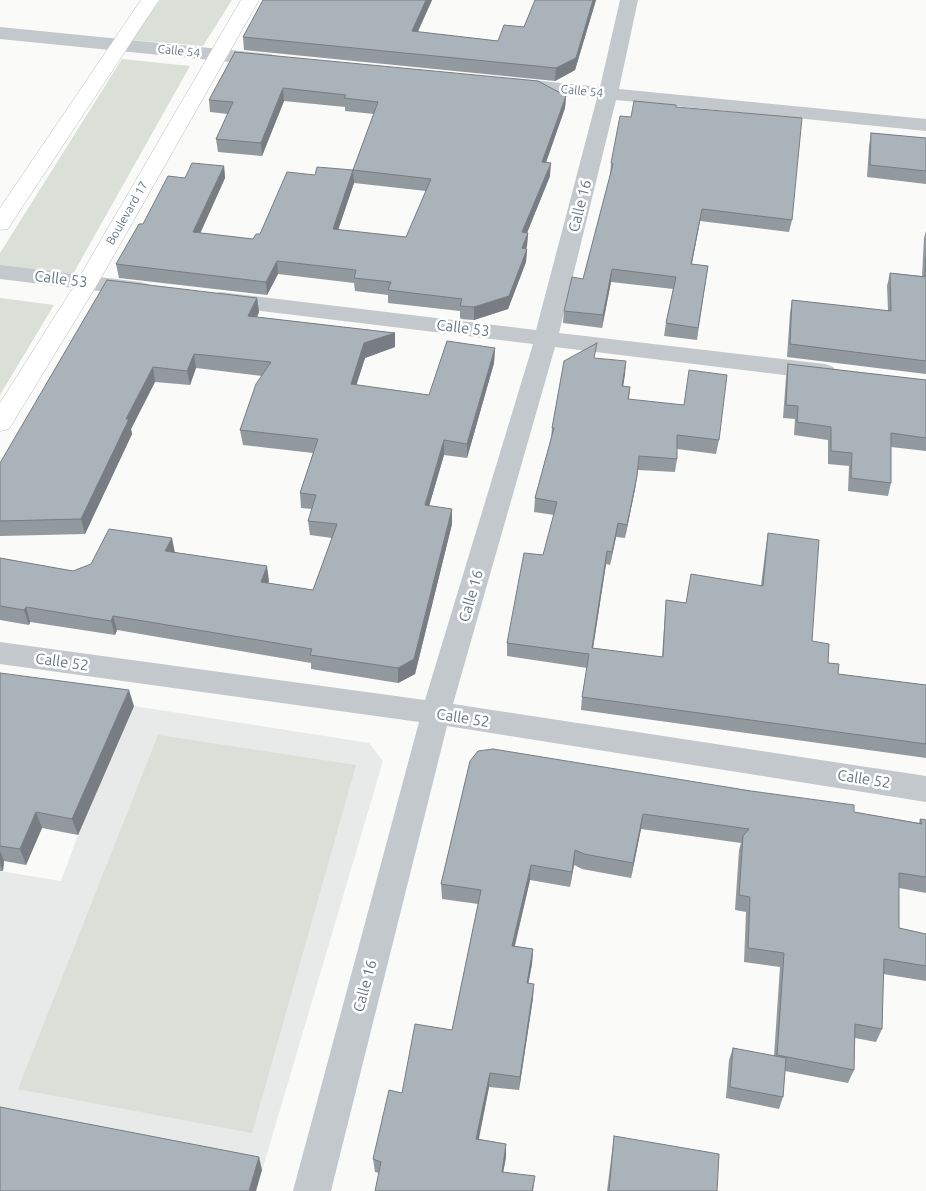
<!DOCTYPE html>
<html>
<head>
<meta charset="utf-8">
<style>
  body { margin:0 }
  canvas { display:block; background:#fafaf8 }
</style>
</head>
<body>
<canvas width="926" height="1191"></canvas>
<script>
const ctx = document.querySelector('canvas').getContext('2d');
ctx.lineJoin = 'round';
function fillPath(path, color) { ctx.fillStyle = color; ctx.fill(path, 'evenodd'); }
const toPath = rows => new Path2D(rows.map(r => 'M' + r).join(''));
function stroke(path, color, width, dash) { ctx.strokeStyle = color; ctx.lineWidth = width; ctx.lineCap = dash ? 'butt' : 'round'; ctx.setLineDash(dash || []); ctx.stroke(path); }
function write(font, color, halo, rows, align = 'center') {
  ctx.font = font + ' Ubuntu,sans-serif'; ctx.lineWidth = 5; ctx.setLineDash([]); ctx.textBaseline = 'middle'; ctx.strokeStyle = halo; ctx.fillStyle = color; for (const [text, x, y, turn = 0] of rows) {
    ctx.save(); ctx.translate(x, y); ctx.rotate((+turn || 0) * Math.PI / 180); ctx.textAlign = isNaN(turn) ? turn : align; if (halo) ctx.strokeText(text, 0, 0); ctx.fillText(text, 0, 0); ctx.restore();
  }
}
const built = toPath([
  [134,706,369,743,383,761,256,1191,0,1191,0,871,61,881,78,835]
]);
const green = toPath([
  [160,0,232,0,203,46,132,40],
  [122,59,190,66,73,274,0,266,0,253],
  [0,298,54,305,0,395],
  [158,735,356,765,252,1133,18,1089]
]);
const minor = toPath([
  [620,0,638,0,619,89,926,119,926,131,616,100,559,333,825,364,833,367,837,372,833,377,825,380,555,347,453,704,926,776,926,802,447,726,331,1191,293,1191,419,722,0,664,0,642,425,700,533,344,220,306,212,304,209,299,212,294,220,292,536,330,597,98,512,90,505,88,502,84,505,80,512,78,600,87,620,0],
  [0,27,270,54,277,56,279,60,277,64,270,66,0,39,0,27],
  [0,265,140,282,148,284,151,289,148,294,140,296,0,279,0,265]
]);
const major = toPath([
  [141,0,159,0,11,224,8,229,0,230,0,208,141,0],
  [241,0,259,0,98,283,9,429,0,431,0,403,76,283,241,0]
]);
const wall = toPath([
  [432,0,418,32,498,41,524,27,535,0,596,0,575,70,555,81,244,50,243,37],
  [235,52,566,96,565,108,546,162,550,176,527,233,528,233,527,246,526,249,527,249,526,262,508,309,474,320,460,319,460,311,388,303,388,295,355,291,354,283,278,274,267,295,119,278,116,264,143,224,185,178,224,166,225,178,200,233,253,239,260,234,315,175,353,170,374,114,345,111,345,107,284,101,262,156,218,152,216,139,228,114,210,112,209,100],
  [354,183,426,191,406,237,338,230],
  [676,107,792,220,789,232,700,221,692,264,708,266,697,340,664,336,666,323,673,289,611,282,602,328,563,323,564,311,583,279,610,176,611,163,631,117],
  [871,133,926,138,926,184,867,177,869,146],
  [926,231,926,374,787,357,790,313,792,300,888,311,887,286,890,273,922,276,924,238],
  [257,298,259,312,257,317,395,333,395,347,365,358,356,385,429,395,495,348,494,363,467,458,444,455,429,506,452,509,452,524,415,674,398,683,311,669,311,663,117,630,115,635,30,622,29,625,0,620,0,558,73,571,174,552,269,581,268,583,313,590,332,538,310,535,308,521,312,509,301,508,300,493,313,453,243,445,240,430,262,376,196,368,190,385,155,382,131,429,132,434,85,534,0,536,0,463],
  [626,361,623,386,630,387,629,399,719,440,716,454,677,449,677,459,675,472,638,470,635,489,625,538,616,537,610,565,606,564,593,648,662,657,665,614,666,600,686,603,761,585,766,546,768,533,812,641,838,674,926,685,926,758,581,710,582,697,587,668,507,656,507,643,543,555,554,515,534,512,535,498,551,438,552,428],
  [788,364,926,380,926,451,891,447,891,483,888,496,848,491,849,466,828,464,828,440,794,435,795,419,783,418,786,377],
  [0,673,134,706,78,835,42,828,26,865,4,861,3,871,0,871],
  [470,761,854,812,919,823,920,819,926,820,926,893,899,888,899,928,926,934,926,981,883,974,882,1029,876,1042,855,1038,854,1070,848,1083,785,1071,783,1097,779,1109,726,1098,729,1060,733,1048,774,1056,780,967,744,962,746,912,735,910,739,850,741,843,641,829,631,878,582,869,574,865,570,887,530,880,515,946,533,949,532,964,528,983,533,998,519,1090,489,1087,479,1139,506,1144,506,1157,503,1172,534,1188,379,1173,375,1172,373,1159,402,1093,452,1030,478,904,442,899,441,884],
  [614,1136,717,1191,607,1191,612,1152]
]);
const shadedWall = toPath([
  [426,0,432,0,412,43,412,31],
  [593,0,596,0,575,70,555,81,556,68],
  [283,88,284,101,262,156,261,143],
  [566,96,565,108,542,174,542,162],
  [551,163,550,176,522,245,522,232],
  [224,166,225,178,195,245,193,232],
  [353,170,354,183,334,242,333,229],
  [702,209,700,221,689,277,691,264],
  [528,233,527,246,521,261,522,248],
  [527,249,526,262,508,309,474,320,474,307],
  [277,261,278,274,267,295,266,282],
  [612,269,611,282,602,328,603,315],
  [257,298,259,312,250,331,248,316],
  [395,333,395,347,365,358,352,399,351,384,364,343],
  [495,348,494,363,467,458,467,444],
  [194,354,196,368,190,385,187,371],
  [626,361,625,375,621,399,622,386],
  [153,367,155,382,131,429,132,434,85,534,81,519,126,419],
  [444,440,444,455,425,520,425,505],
  [637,476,635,489,625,538,627,525],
  [452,509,452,524,415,674,398,683,398,668],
  [618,523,616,537,610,565,612,552],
  [172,538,175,553,165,551],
  [607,551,606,564,591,661,592,648],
  [267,566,269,581,263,596,261,582],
  [26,607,30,622,29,625,24,610],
  [113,616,117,630,115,635,111,621],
  [129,690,134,706,78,835,72,819],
  [36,812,42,828,26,865,20,849],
  [643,814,641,829,631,878,633,863],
  [575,850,574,865,570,887,572,872],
  [0,851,4,861,3,871,0,864],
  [531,865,530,880,511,960,512,946],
  [533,949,532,964,526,997,527,983],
  [534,984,533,998,519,1090,520,1077],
  [490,1073,489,1087,476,1151,476,1139],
  [506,1144,506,1157,501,1184,502,1172],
  [259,1157,262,1170,256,1191,249,1191],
  [535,1176,533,1191,532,1191]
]);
const building = toPath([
  [263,0,426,0,412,31,498,41,504,25,524,27,535,0,593,0,576,58,556,68,243,37,263,0],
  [235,52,538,81,566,96,542,162,551,163,522,232,528,233,522,248,527,249,509,296,474,307,460,306,462,299,388,290,391,282,354,278,356,270,277,261,266,282,116,264,139,224,143,224,168,176,185,178,192,163,224,166,193,232,253,239,256,234,260,234,287,172,315,175,317,167,353,170,378,102,344,98,346,95,283,88,261,143,216,139,233,102,209,100,235,52],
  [353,170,431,179,406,237,333,229,353,170],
  [634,101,676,105,676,107,802,118,792,220,702,209,691,264,708,266,698,328,666,323,676,277,612,269,603,315,564,311,572,277,583,279,613,164,611,163,620,116,631,117,634,101],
  [871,133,926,138,926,171,870,165,871,133],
  [926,257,926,361,790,344,792,300,891,311,890,273,925,277,926,257],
  [107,280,257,298,248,316,395,333,364,343,351,384,429,395,447,341,495,348,467,444,444,440,425,505,452,509,414,659,398,668,310,655,312,649,113,616,111,621,26,607,24,610,0,606,0,558,73,571,91,564,109,529,172,538,165,551,267,566,261,582,313,590,337,524,308,521,316,495,300,493,318,439,240,430,256,384,271,362,194,354,187,371,153,367,126,419,129,419,81,519,0,521,0,463,107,280],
  [597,343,594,358,626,361,622,386,630,387,628,399,684,405,689,370,727,375,719,440,677,435,677,459,639,456,637,476,627,525,618,523,612,552,607,551,592,648,663,657,666,600,686,603,691,574,763,586,768,533,819,540,812,641,829,644,828,663,839,664,838,674,926,685,926,744,582,697,589,654,507,643,524,553,543,555,557,502,535,498,554,428,552,428,564,361,597,343],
  [788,364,926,380,926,438,891,433,891,483,851,478,852,453,831,451,831,427,797,422,798,406,786,405,788,364],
  [0,673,129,690,72,819,36,812,20,849,0,846,0,673],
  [493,749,751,791,854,805,854,812,922,824,920,819,926,820,926,877,899,873,899,928,926,934,926,966,884,959,882,1029,855,1024,854,1070,777,1055,784,953,748,948,750,897,739,895,743,836,749,829,643,814,633,863,584,854,575,850,572,872,531,865,512,946,533,949,527,983,534,984,520,1077,490,1073,476,1139,506,1144,502,1172,535,1176,532,1191,375,1191,381,1162,373,1159,389,1090,402,1093,415,1024,452,1030,481,890,441,884,470,761,478,751,493,749],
  [733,1048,786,1058,783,1097,730,1087,733,1048],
  [0,1107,259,1157,249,1191,0,1191,0,1107],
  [614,1136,719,1154,717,1191,609,1191,614,1136]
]);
const farStreetnames = [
  ["Calle 54",179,51,6],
  ["Calle 54",582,91,6],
  ["Boulevard 17",127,213,-60]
];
const streetNames = [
  ["Calle 16",580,206,-76],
  ["Calle 53",61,279,7],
  ["Calle 53",463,328,7],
  ["Calle 16",471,596,-74],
  ["Calle 52",62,662,8],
  ["Calle 52",463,718,9],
  ["Calle 52",864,779,9],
  ["Calle 16",365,986,-75]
];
fillPath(built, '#e8e9e9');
fillPath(green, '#dadfd7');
stroke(major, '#b5babe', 1);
fillPath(minor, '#c3c8cc');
fillPath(major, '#fff');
fillPath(wall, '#929a9f');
fillPath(shadedWall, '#777d82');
fillPath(building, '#aab3b9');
stroke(building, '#777d82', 1);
write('12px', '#657683', '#fff', farStreetnames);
write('15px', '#657683', '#fff', streetNames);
</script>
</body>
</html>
